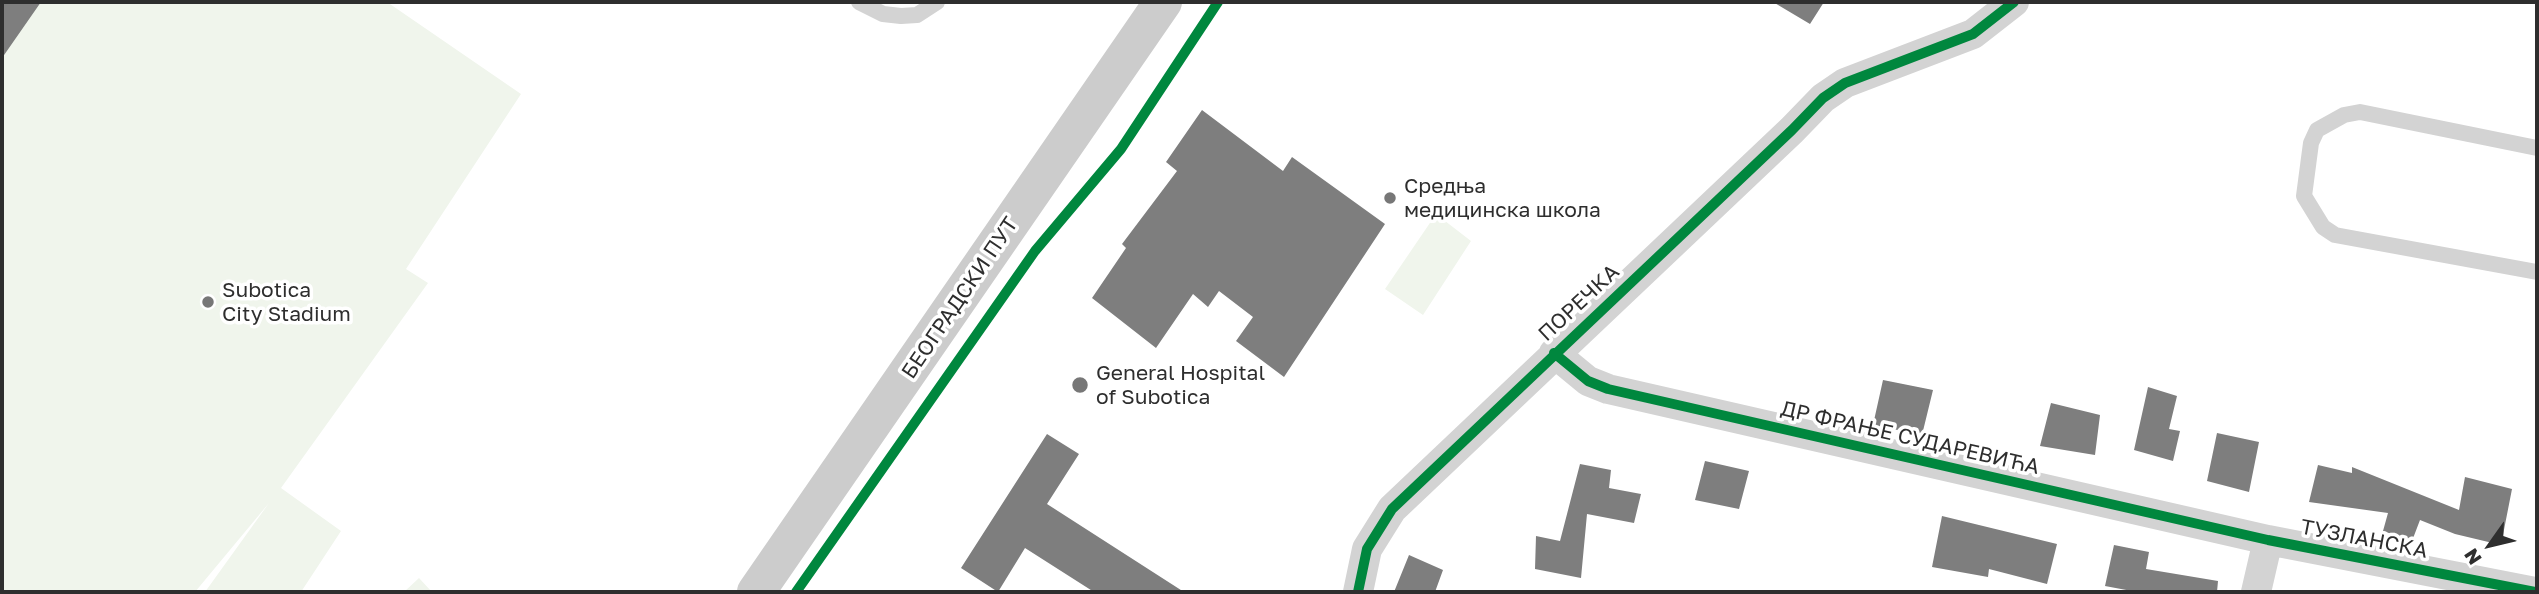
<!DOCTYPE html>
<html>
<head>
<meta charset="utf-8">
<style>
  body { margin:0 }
  #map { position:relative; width:2539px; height:594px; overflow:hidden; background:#fff; font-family:"Golos Text",sans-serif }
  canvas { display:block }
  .frame { position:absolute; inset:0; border:4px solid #2e2e2e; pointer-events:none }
  .north { position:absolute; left:2455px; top:510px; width:70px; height:70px; -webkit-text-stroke:5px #fff; paint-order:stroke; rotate:236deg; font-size:19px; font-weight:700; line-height:28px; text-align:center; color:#2e2e2e }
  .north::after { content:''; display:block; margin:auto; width:24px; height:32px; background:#2e2e2e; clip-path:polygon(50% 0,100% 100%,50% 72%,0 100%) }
</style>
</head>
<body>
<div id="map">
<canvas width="2539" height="594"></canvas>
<div class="frame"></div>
<div class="north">N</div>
</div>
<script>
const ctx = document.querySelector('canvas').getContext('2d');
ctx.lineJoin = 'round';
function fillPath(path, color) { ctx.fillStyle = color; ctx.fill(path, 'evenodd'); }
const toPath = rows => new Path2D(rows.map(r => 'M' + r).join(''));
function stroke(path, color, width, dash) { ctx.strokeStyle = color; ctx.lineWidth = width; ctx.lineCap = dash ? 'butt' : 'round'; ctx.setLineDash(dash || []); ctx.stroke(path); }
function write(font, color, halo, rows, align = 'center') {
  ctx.font = font + ' "Golos Text",sans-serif'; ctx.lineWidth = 7; ctx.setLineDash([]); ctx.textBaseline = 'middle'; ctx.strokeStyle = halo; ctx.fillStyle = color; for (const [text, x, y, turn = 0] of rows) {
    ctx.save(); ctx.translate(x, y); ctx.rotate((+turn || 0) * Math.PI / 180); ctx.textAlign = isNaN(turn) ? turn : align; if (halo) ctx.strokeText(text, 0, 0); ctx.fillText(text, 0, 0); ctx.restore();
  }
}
const green = toPath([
  [2,2,387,2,521,94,406,269,428,283,281,488,341,531,301,592,205,592,269,503,195,592,2,592],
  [1436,214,1471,241,1423,315,1385,289],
  [419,578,432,592,404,592]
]);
const building = toPath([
  [2,2,41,2,2,58],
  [1773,2,1824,2,1810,24],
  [1202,110,1283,171,1292,157,1385,224,1284,377,1236,341,1253,317,1219,291,1208,307,1193,294,1156,348,1092,298,1126,248,1122,244,1177,171,1166,162],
  [1883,380,1933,390,1922,435,1873,425],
  [2148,387,2177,396,2169,429,2180,431,2173,461,2134,450],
  [2051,403,2100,415,2095,455,2040,446],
  [2217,433,2259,442,2249,492,2207,481],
  [1047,434,1079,454,1047,504,1184,592,1094,592,1025,548,998,592,961,568],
  [1705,461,1749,471,1739,509,1695,500],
  [1580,464,1611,470,1609,488,1641,494,1634,523,1587,514,1581,578,1535,569,1536,536,1560,541],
  [2318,465,2352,473,2352,467,2459,510,2465,477,2512,489,2501,545,2455,534,2420,520,2412,541,2383,531,2388,513,2309,502],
  [1942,516,2057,544,2047,584,1989,569,1988,577,1932,567],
  [2114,545,2149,552,2146,569,2218,581,2217,592,2137,592,2105,586],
  [1409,555,1443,570,1435,592,1394,592]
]);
const service = toPath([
  [859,2,883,14,901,16,917,15,937,2],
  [2537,148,2360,112,2344,115,2317,130,2311,143,2304,196,2323,227,2335,235,2537,272]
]);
const minor = toPath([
  [1554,353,1588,381,1608,389,2268,540,2535,592],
  [1358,592,1367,549,1392,509,1792,130,1823,98,1845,83,1973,34,2014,2],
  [2256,592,2268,540]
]);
const secondary = toPath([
  [756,592,1163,2]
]);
const cycleway = toPath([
  [1554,353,1588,381,1608,389,2268,540,2535,592],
  [796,592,1035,251,1121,149,1218,2],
  [1358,592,1367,549,1392,509,1792,130,1823,98,1845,83,1973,34,2014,2]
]);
const markers = [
  [1390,198,7,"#777"],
  [208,302,7,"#777"],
  [1080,385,9,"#777"]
];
const poiNames = [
  ["Средња",1404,186],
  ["медицинска школа",1404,210],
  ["Subotica",222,290],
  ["City Stadium",222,314],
  ["General Hospital",1096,373],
  ["of Subotica",1096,397]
];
const streetNames = [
  ["БЕОГРАДСКИ ПУТ",960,298,-56],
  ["ПОРЕЧКА",1579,303,-43],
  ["ДР ФРАЊЕ СУДАРЕВИЋА",1910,438,13],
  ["ТУЗЛАНСКА",2364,539,11]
];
fillPath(green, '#f0f5ec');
fillPath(building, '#7e7e7e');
stroke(service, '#d3d3d3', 16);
stroke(minor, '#d3d3d3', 30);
stroke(secondary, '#ccc', 38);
stroke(cycleway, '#00873e', 10);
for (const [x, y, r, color] of markers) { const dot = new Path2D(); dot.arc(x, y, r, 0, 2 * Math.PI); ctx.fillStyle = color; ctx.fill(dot); stroke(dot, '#fff', 2.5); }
write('21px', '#2e2e2e', '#fff', poiNames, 'left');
write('21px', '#2e2e2e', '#fff', streetNames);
</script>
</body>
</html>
